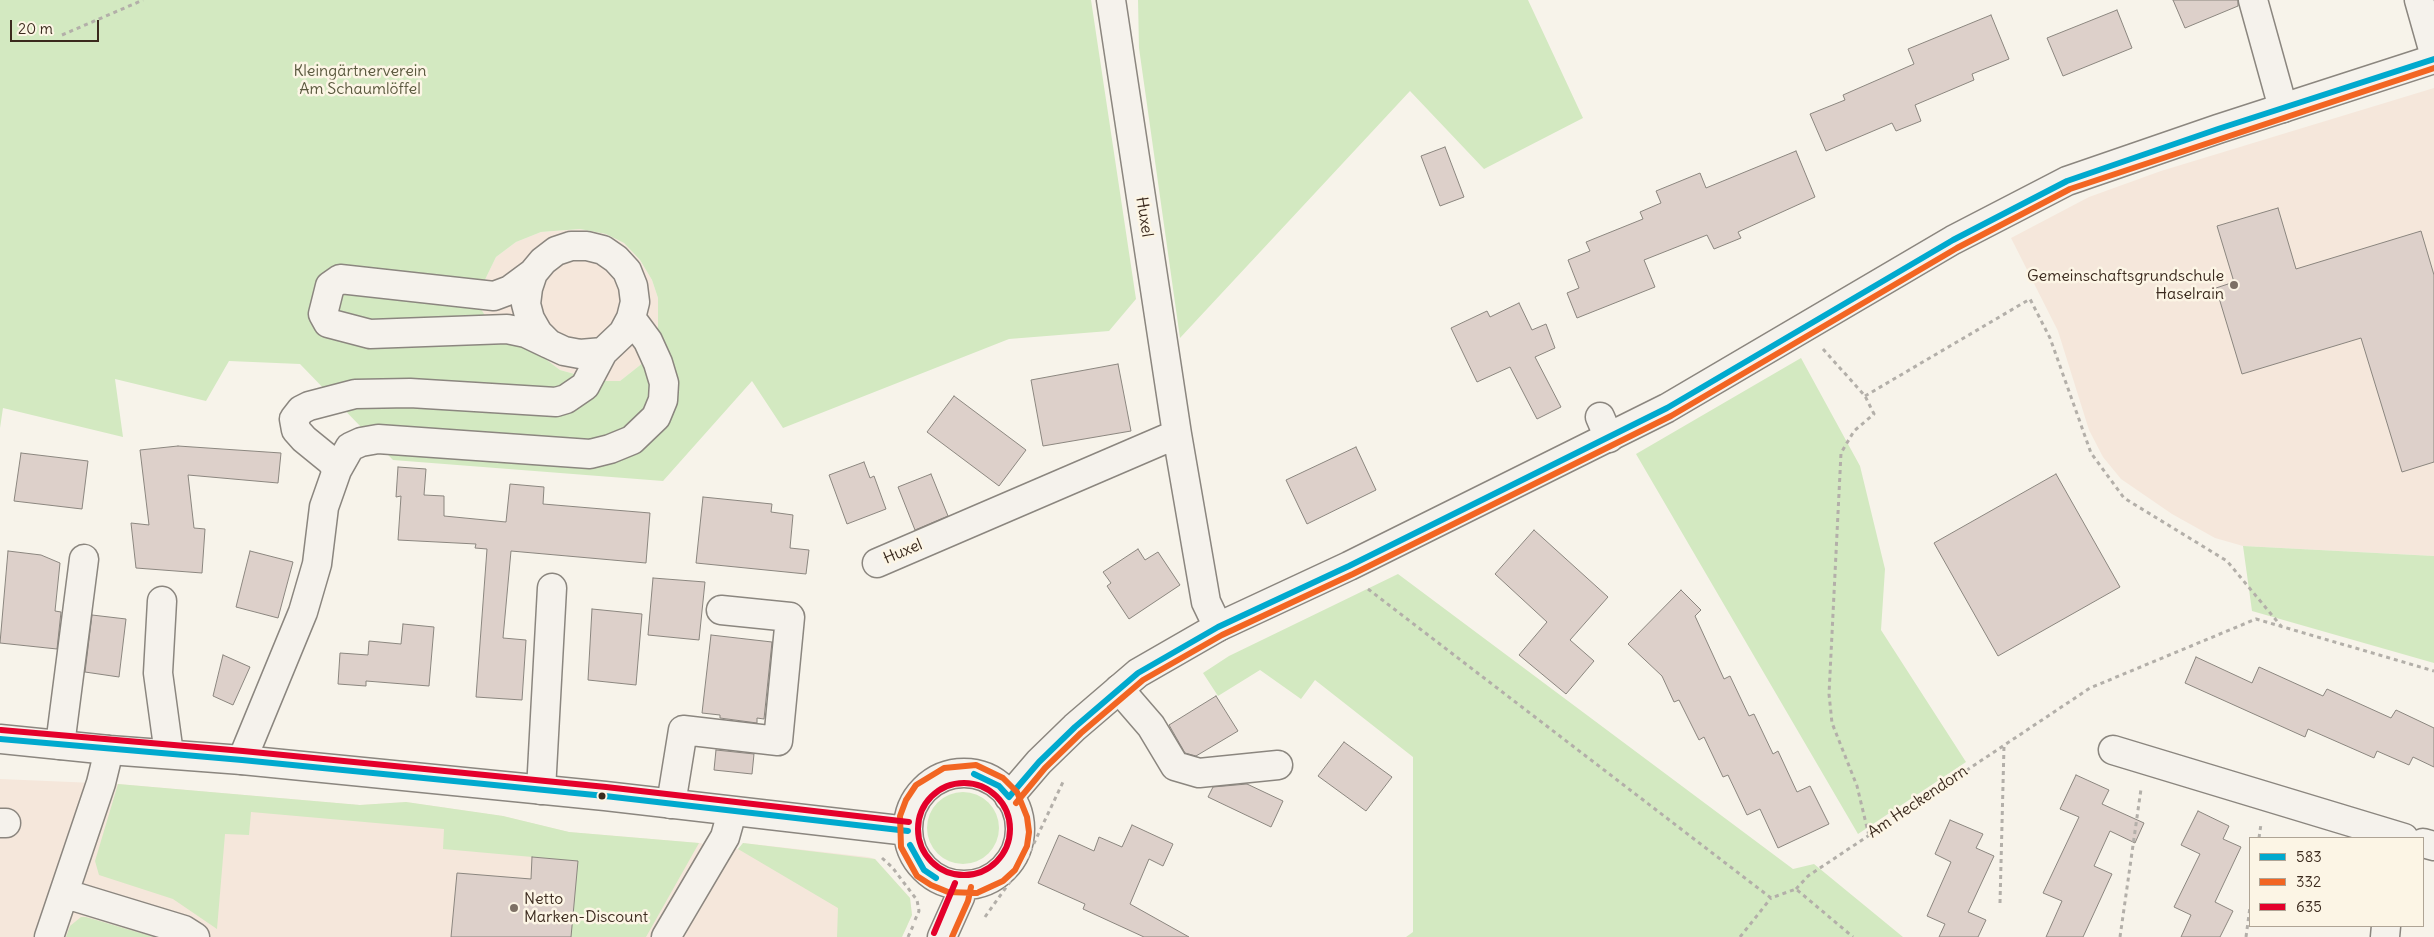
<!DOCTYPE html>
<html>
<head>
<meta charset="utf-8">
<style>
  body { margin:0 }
  #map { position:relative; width:2434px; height:937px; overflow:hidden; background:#f7f3ea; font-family:Delius,sans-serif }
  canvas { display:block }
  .legend { position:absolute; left:2249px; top:837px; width:175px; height:90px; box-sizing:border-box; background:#fcf5e5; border:1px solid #afa495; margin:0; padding:6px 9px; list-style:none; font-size:15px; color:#3b2a1e }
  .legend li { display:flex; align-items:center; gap:10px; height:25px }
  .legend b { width:25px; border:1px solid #afa495 }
  .scale { position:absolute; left:10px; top:20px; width:89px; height:22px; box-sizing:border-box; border:2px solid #3b2a1e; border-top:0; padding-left:6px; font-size:15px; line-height:18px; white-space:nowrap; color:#3b2a1e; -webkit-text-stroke:4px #fcf5e5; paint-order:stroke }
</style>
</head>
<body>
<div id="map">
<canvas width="2434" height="937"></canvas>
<ul class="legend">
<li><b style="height:6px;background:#00a9ce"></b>583</li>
<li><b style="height:6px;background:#f26522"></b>332</li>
<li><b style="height:6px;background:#e4002b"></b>635</li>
</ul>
<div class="scale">20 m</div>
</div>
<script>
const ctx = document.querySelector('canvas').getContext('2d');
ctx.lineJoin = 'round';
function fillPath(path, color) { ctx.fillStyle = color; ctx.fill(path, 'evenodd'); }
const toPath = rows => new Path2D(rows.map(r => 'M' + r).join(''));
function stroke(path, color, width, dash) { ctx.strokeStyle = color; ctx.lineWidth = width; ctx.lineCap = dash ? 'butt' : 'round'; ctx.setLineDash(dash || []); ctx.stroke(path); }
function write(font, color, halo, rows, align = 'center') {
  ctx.font = font + ' Delius,sans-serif'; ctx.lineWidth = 5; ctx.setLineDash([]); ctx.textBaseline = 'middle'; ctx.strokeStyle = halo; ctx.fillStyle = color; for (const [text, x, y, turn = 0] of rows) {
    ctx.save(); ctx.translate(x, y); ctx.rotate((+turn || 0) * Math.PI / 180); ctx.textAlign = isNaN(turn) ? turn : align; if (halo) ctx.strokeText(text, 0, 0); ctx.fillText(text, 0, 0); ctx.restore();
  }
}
const built = toPath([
  [2434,88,2434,556,2243,546,2215,538,2172,514,2121,479,2103,457,2089,430,2058,331,2011,238,2089,197,2161,171],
  [580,229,606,234,624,243,640,260,652,280,658,298,658,327,651,348,644,362,620,381,600,381,560,370,531,348,491,325,481,309,480,290,496,257,516,242,541,232],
  [0,779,118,784,360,805,406,802,503,816,569,832,699,843,738,849,743,843,868,857,875,859,910,898,912,915,902,937,0,937]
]);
const green = toPath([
  [0,0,1091,0,1136,299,1109,331,1009,339,783,428,752,381,663,481,393,460,300,364,229,361,206,401,115,379,123,437,3,408,0,428],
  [580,229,606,234,624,243,640,260,652,280,658,298,658,327,651,348,644,362,620,381,600,381,560,370,531,348,491,325,481,309,480,290,496,257,516,242,541,232],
  [1138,0,1528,0,1583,118,1484,169,1410,91,1180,338,1139,48],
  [1801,358,1860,466,1885,569,1881,630,1966,762,1858,834,1636,454],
  [2243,546,2434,556,2434,663,2252,611],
  [1398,574,1793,869,1814,864,1903,937,1406,937,1413,932,1413,757,1315,680,1301,699,1260,670,1218,696,1203,673,1229,656],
  [118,784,360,805,406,802,503,816,569,832,699,843,646,937,571,937,577,861,443,849,444,829,251,812,249,835,225,834,217,929,173,899,99,875,95,861],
  '927 828a36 36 0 1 1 72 0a36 36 0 1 1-72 0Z',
  [743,843,875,859,910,898,912,915,902,937,837,937,838,908,738,849],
  [81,917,86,917,154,937,66,937,70,926]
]);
const building = toPath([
  [2173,0,2238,0,2238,6,2185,28,2173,0],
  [2117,10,2132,48,2063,76,2047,38,2117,10],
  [1991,15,2009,59,1972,74,1974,80,1915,105,1921,121,1896,131,1892,123,1826,151,1810,114,1845,100,1843,95,1914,64,1908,49,1991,15],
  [1445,147,1464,197,1440,206,1421,156,1445,147],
  [1796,151,1815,197,1738,232,1741,238,1714,249,1707,235,1644,260,1655,287,1577,318,1567,293,1579,288,1568,260,1590,251,1586,242,1643,219,1640,212,1661,203,1656,191,1700,173,1706,188,1796,151],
  [2278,208,2296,269,2421,231,2434,275,2434,462,2402,472,2361,338,2242,374,2216,288,2234,282,2217,226,2278,208],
  [1519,303,1532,330,1546,324,1555,348,1535,357,1561,407,1537,419,1510,367,1477,382,1451,328,1487,311,1490,317,1519,303],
  [1118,364,1131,431,1043,446,1031,380,1118,364],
  [954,396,1026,450,999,486,927,432,954,396],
  [178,446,281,453,278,483,188,475,194,528,205,529,202,573,136,568,131,523,149,525,140,450,178,446],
  [1356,447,1376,490,1307,524,1286,480,1356,447],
  [21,453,88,461,82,509,14,501,21,453],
  [864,462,870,478,874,476,886,509,847,524,829,475,864,462],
  [398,467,426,469,424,495,444,496,444,516,506,522,510,484,544,487,543,504,650,513,646,563,511,551,503,638,526,640,522,700,476,697,487,549,475,548,476,544,398,540,401,496,396,497,398,467],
  [931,474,948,516,915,530,898,487,931,474],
  [2056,474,2120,587,1998,656,1934,543,2056,474],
  [703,497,772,504,771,512,793,515,790,548,809,550,806,574,696,563,703,497],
  [1534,530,1608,597,1570,640,1594,661,1566,694,1519,655,1547,622,1495,574,1534,530],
  [1138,549,1145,560,1158,552,1180,585,1129,619,1107,586,1111,583,1103,572,1138,549],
  [8,551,41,555,60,563,55,611,61,612,57,649,0,643,8,551],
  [250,551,293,562,278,618,236,607,250,551],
  [653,578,705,582,699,640,648,635,653,578],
  [1681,590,1701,610,1695,616,1724,679,1730,676,1749,716,1754,714,1773,754,1778,751,1797,792,1810,786,1829,824,1778,848,1760,809,1747,815,1728,775,1723,777,1704,737,1699,740,1679,700,1674,702,1662,676,1628,644,1681,590],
  [592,609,642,614,636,685,588,680,592,609],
  [92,615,126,619,119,677,85,672,92,615],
  [403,624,434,627,429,686,366,681,366,686,338,684,340,653,368,655,369,641,401,644,403,624],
  [711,635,772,642,764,719,757,718,757,723,720,718,720,715,702,713,711,635],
  [223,655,250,667,233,705,213,696,223,655],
  [2196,657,2252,683,2259,667,2323,696,2327,689,2391,718,2396,710,2434,728,2434,767,2413,757,2409,765,2377,751,2374,758,2308,729,2305,737,2185,683,2196,657],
  [1216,696,1238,731,1196,756,1185,753,1169,725,1216,696],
  [1344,742,1392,777,1366,811,1318,776,1344,742],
  [716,750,754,754,752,774,714,770,716,750],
  [2076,775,2109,790,2102,804,2144,823,2135,843,2110,831,2094,866,2112,874,2083,937,2046,937,2062,901,2043,893,2079,817,2060,809,2076,775],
  [1247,784,1283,801,1271,827,1208,797,1213,787,1247,784],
  [2198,811,2229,826,2223,839,2241,847,2215,902,2233,911,2220,937,2181,937,2191,915,2174,907,2200,854,2181,845,2198,811],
  [1950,820,1983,834,1976,848,1994,856,1968,912,1986,920,1978,937,1939,937,1945,924,1927,916,1951,862,1935,854,1950,820],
  [1132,825,1173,844,1163,866,1149,859,1130,904,1189,937,1144,937,1083,909,1085,904,1038,883,1059,835,1094,851,1099,837,1122,847,1132,825],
  [532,857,578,861,571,937,451,937,457,873,531,879,532,857]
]);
const path = toPath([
  [62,35,143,0],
  [1823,349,1865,396,1874,414,1854,431,1841,453,1829,694,1832,723,1857,786,1869,836],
  [1865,396,2030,299,2050,338,2091,453,2124,498,2227,561,2281,626],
  [1368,589,1771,898,1796,889,1853,937],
  [2259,838,2261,824],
  [882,858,892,867,917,900,919,911,915,920],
  [1796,889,1808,876,2090,688,2256,619,2434,671],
  [2000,903,2004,746],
  [985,917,1027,858,1063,782],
  [908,937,913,926],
  [1740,937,1771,898],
  [2120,937,2141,789],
  [2246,937,2250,907]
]);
const minor = toPath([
  [1111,0,1177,434,1206,602,1218,627],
  [2253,0,2283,108],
  [2419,0,2434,53],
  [571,246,587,246,603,250,616,259,627,271,633,286,635,302,631,318,623,333,603,352,580,354,564,351,549,344,538,333,530,319,526,304,528,288,533,273,543,261,556,251,571,246],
  [533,273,510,290,494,296,340,279,330,286,323,314,328,323,370,334,507,329,526,333,549,344],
  [1600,417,1609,438],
  [337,470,331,461,304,439,296,430,294,419,301,410,309,406,355,394,410,393,556,402,566,399,585,386,603,352],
  [877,563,1177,434],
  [162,601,158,673,169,754],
  [1119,689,1151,726,1175,766,1199,773,1278,765],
  [60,745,84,559],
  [2113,750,2404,838],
  [242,760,303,612,317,564,324,507,337,470,350,447,361,442,378,439,590,454,610,449,632,440,656,417,663,400,664,383,658,363,648,341,631,318],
  [541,790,552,588],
  [671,804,683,730,778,741,790,617,721,610],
  [0,823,6,823],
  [2423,843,2434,846],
  [66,894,184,930,195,937],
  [49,937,101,783,109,750],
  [666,937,725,837,732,812],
  [2385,937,2386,926]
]);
const major = toPath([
  [0,739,109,750,242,760,605,796,908,831],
  '908 829a56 56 0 1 1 112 0a56 56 0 1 1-112 0Z',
  [1009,797,1039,762,1075,727,1138,673,1218,627,1349,566,1667,408,1953,240,2067,181,2218,129,2434,59],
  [942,937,960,897,963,885]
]);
const bus1 = toPath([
  [0,739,242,760,605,796,908,831],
  [974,774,999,786,1009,797],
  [1009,797,1039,762,1075,727,1138,673,1218,627,1349,566,1667,408,1953,240,2067,181,2218,129,2434,59],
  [910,845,924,870,936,878]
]);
const bus2 = toPath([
  [1016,803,1045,768,1081,733,1143,680,1222,635,1353,574,1671,416,1957,248,2070,189,2434,68],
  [977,893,948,892,931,885,917,876,901,847,900,816,906,800,916,785,944,768,976,765,1003,778,1017,792,1027,817,1029,832,1027,846,1015,870,1003,881,979,892],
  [952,937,968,901,971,887]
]);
const bus3 = toPath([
  [1,730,243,751,606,787,909,822],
  '918 829a46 46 0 1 1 92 0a46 46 0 1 1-92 0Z',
  [934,933,955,883]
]);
const markers = [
  [2234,285,5,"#7d7065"],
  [602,796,4.5,"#3b2a1e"],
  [514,908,5,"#7d7065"]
];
const parkNames = [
  ["Kleingärtnerverein",360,71],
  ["Am Schaumlöffel",360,89]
];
const streetNames = [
  ["Huxel",1144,217,81],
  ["Huxel",903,552,-23],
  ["Am Heckendorn",1918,802,-34]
];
const poiNames = [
  ["Gemeinschaftsgrundschule",2224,276],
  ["Haselrain",2224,294],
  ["Netto",524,899,"left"],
  ["Marken-Discount",524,917,"left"]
];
fillPath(built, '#f5e7db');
fillPath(green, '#d3e9c1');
fillPath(building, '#ddd0ca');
stroke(building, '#8b867f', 1);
stroke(minor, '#8b867f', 31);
stroke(major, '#8b867f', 31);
stroke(path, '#b3afa9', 3, [4, 4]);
stroke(minor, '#f5f2ec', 28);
stroke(major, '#f5f2ec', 28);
stroke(bus1, '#00a9ce', 6);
stroke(bus2, '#f26522', 6);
stroke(bus3, '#e4002b', 6);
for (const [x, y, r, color] of markers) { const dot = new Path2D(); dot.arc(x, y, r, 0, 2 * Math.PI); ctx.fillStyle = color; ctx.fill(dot); stroke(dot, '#fcf5e5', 2); }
write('16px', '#5a583e', '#fcf5e5', parkNames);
write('16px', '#3b2a1e', '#fcf5e5', streetNames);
write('16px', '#3b2a1e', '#fcf5e5', poiNames, 'right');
</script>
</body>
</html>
